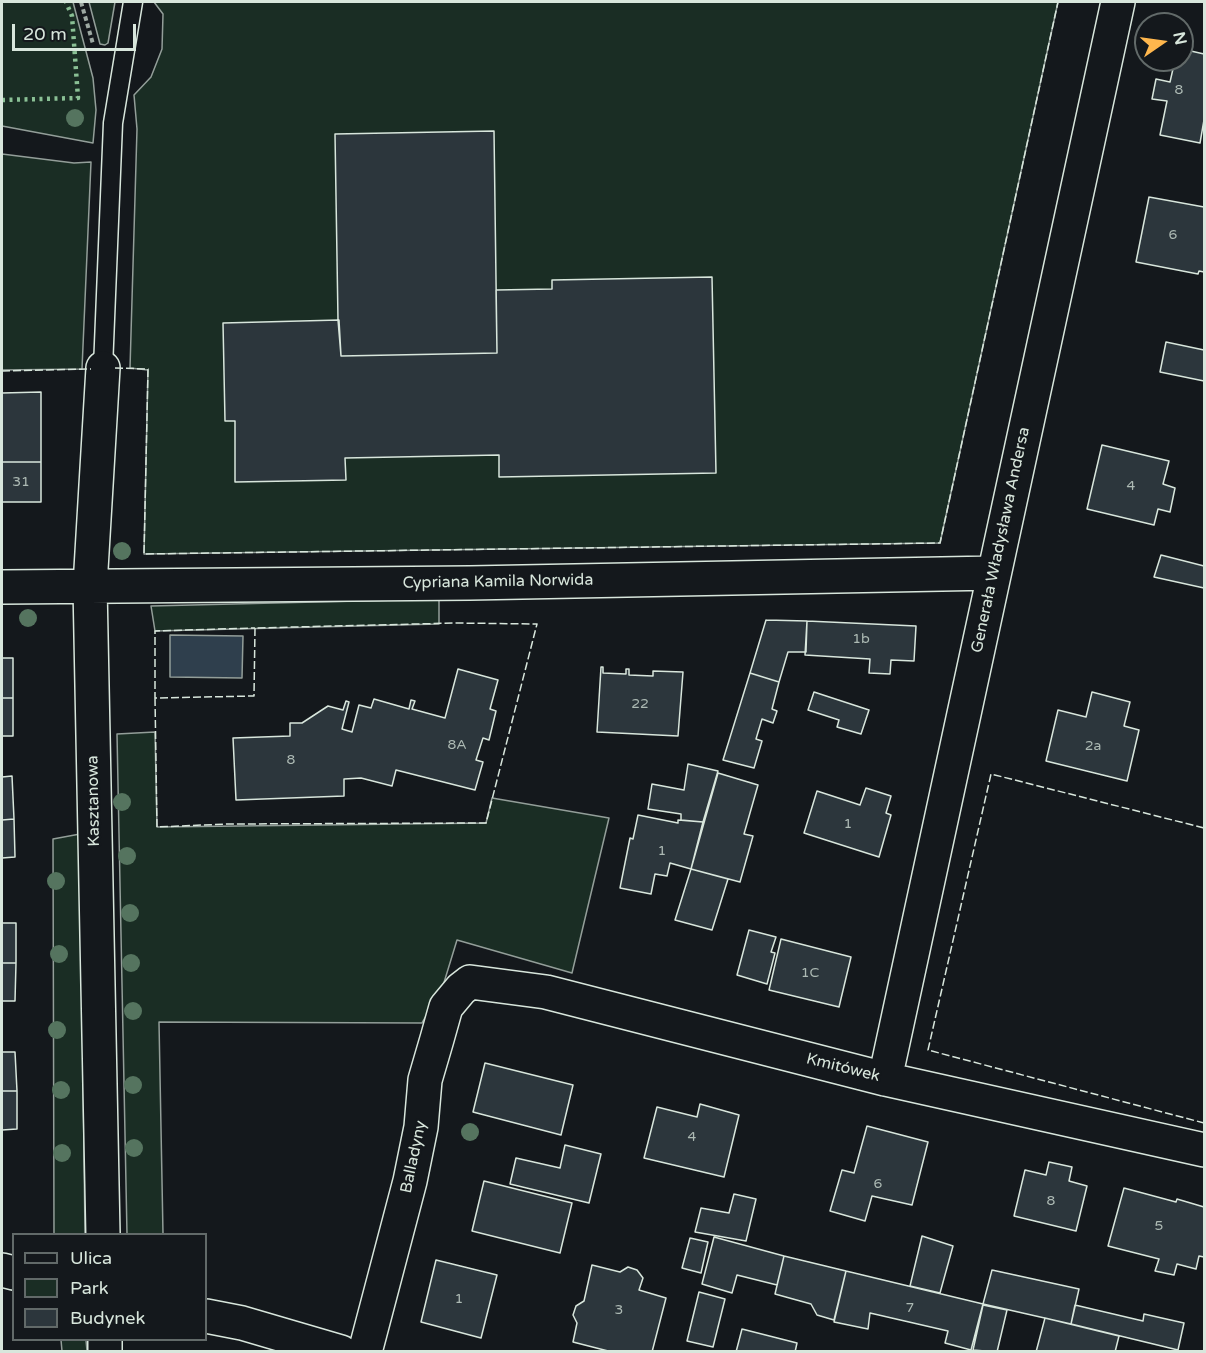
<!DOCTYPE html>
<html>
<head>
<meta charset="utf-8">
<style>
  body { margin:0 }
  #map { position:relative; width:1206px; height:1353px; overflow:hidden; background:#14181c; font-family:"Varela Round",sans-serif }
  canvas { display:block }
  .frame { position:absolute; inset:0; border:3px solid #d8e6dc; pointer-events:none }
  .legend { position:absolute; left:12px; top:1233px; width:195px; height:108px; box-sizing:border-box; background:#14181c; border:2px solid #626a69; margin:0; padding:8px 10px; list-style:none; font-size:18px; color:#d8e6dc }
  .legend li { display:flex; align-items:center; gap:12px; height:30px }
  .legend b { width:30px; border:2px solid #626a69 }
  .north { position:absolute; left:1134px; top:12px; width:60px; height:60px; box-sizing:border-box; background:#14181c; border:2px solid #626a69; border-radius:50%; rotate:77deg; font-size:16px; font-weight:700; line-height:24px; text-align:center; color:#d8e6dc }
  .north::after { content:''; display:block; margin:auto; width:21px; height:27px; background:#ffb74d; clip-path:polygon(50% 0,100% 100%,50% 72%,0 100%) }
  .scale { position:absolute; left:12px; top:24px; width:124px; height:27px; box-sizing:border-box; border:3px solid #d8e6dc; border-top:0; padding-left:8px; font-size:18px; line-height:21px; white-space:nowrap; color:#d8e6dc; -webkit-text-stroke:4px #14181c; paint-order:stroke }
</style>
</head>
<body>
<div id="map">
<canvas width="1206" height="1353"></canvas>
<div class="frame"></div>
<ul class="legend">
<li><b style="height:8px;background:#14181c"></b>Ulica</li>
<li><b style="height:16px;background:#1a2d24"></b>Park</li>
<li><b style="height:16px;background:#2c363c"></b>Budynek</li>
</ul>
<div class="north">N</div>
<div class="scale">20 m</div>
</div>
<script>
const ctx = document.querySelector('canvas').getContext('2d');
ctx.lineJoin = 'round';
function fillPath(path, color) { ctx.fillStyle = color; ctx.fill(path, 'evenodd'); }
const toPath = rows => new Path2D(rows.map(r => 'M' + r).join(''));
function stroke(path, color, width, dash) { ctx.strokeStyle = color; ctx.lineWidth = width; ctx.lineCap = dash ? 'butt' : 'round'; ctx.setLineDash(dash || []); ctx.stroke(path); }
function write(font, color, halo, rows, align = 'center') {
  ctx.font = font + ' "Varela Round",sans-serif'; ctx.lineWidth = 4.5; ctx.setLineDash([]); ctx.textBaseline = 'middle'; ctx.strokeStyle = halo; ctx.fillStyle = color; for (const [text, x, y, turn = 0] of rows) {
    ctx.save(); ctx.translate(x, y); ctx.rotate((+turn || 0) * Math.PI / 180); ctx.textAlign = isNaN(turn) ? turn : align; if (halo) ctx.strokeText(text, 0, 0); ctx.fillText(text, 0, 0); ctx.restore();
  }
}
const green = toPath([
  [2,2,73,2,93,78,96,110,93,143,2,126,2,2],
  [89,2,115,2,108,43,105,45,100,44,89,2],
  [154,2,1058,2,940,543,144,554,148,370,130,368,137,129,134,95,151,77,162,49,163,14,154,2],
  [2,154,74,163,91,162,82,369,2,370,2,154],
  [439,599,439,624,155,631,151,606,439,599],
  [155,732,157,827,486,823,492,798,609,818,572,973,457,940,442,989,422,1023,159,1022,163,1234,127,1234,117,734,155,732],
  [80,834,85,1234,54,1234,53,839,80,834],
  [61,1340,86,1340,87,1351,62,1351,61,1340]
]);
const water = toPath([
  [170,635,243,636,242,678,170,677,170,635]
]);
const building = toPath([
  [1182,49,1204,54,1204,120,1200,143,1160,135,1167,101,1152,99,1156,79,1170,82,1175,60,1182,60,1182,49],
  [494,131,497,353,341,356,338,320,335,134,494,131],
  [1149,197,1204,207,1204,272,1199,271,1198,274,1136,262,1149,197],
  [712,277,716,473,499,477,499,455,345,458,346,480,235,482,235,421,225,421,223,323,339,320,341,356,497,353,496,290,552,289,552,280,712,277],
  [1166,342,1204,350,1204,381,1160,372,1166,342],
  [41,392,41,462,2,462,2,393,41,392],
  [1102,445,1169,461,1163,484,1175,488,1170,512,1158,509,1154,525,1087,509,1102,445],
  [2,462,41,462,41,502,2,502,2,462],
  [1161,555,1204,566,1204,588,1154,577,1161,555],
  [766,620,807,621,806,652,788,652,779,682,750,673,766,620],
  [807,621,916,626,914,661,891,660,890,674,869,673,870,659,805,655,807,621],
  [2,658,13,658,13,698,2,698,2,658],
  [601,667,603,667,603,673,626,674,626,669,629,669,629,675,653,676,653,671,683,672,678,736,597,732,601,667],
  [458,669,498,680,490,709,496,711,489,740,483,738,476,760,483,762,475,790,396,770,392,786,361,778,344,779,344,796,236,800,233,738,290,736,290,723,302,723,328,706,343,710,346,701,349,702,342,729,352,732,359,705,371,708,374,699,409,709,411,700,415,701,412,709,445,718,458,669],
  [750,673,779,682,772,709,777,711,773,723,762,719,756,739,762,741,754,768,723,760,750,673],
  [814,692,869,710,861,734,837,727,839,720,808,710,814,692],
  [1092,692,1130,702,1124,726,1139,730,1127,781,1046,761,1058,710,1086,717,1092,692],
  [2,698,13,698,13,736,2,736,2,698],
  [688,764,718,771,703,822,681,820,681,814,648,809,652,784,684,790,688,764],
  [718,773,758,785,744,834,753,836,740,882,691,869,718,773],
  [12,776,14,819,2,820,2,777,12,776],
  [866,788,891,796,886,813,891,815,879,857,804,833,817,791,860,805,866,788],
  [638,815,678,823,678,820,703,822,691,869,670,863,667,876,655,874,651,894,620,888,630,838,633,839,638,815],
  [14,819,15,857,2,858,2,820,14,819],
  [691,869,728,879,712,930,675,920,691,869],
  [2,923,16,923,16,963,2,963,2,923],
  [749,930,776,937,771,952,775,953,767,984,737,975,749,930],
  [781,939,851,957,839,1007,769,990,781,939],
  [2,963,16,963,15,1001,2,1001,2,963],
  [2,1052,15,1052,17,1091,2,1091,2,1052],
  [485,1063,573,1085,561,1135,473,1112,485,1063],
  [2,1091,17,1091,17,1129,2,1130,2,1091],
  [700,1104,739,1115,724,1177,644,1158,657,1107,697,1117,700,1104],
  [867,1126,928,1142,912,1205,872,1196,865,1221,830,1211,842,1170,854,1173,867,1126],
  [565,1145,601,1154,589,1203,510,1184,516,1158,560,1168,565,1145],
  [1049,1162,1072,1167,1069,1181,1087,1186,1076,1231,1014,1216,1025,1170,1046,1175,1049,1162],
  [484,1181,572,1203,560,1253,472,1231,484,1181],
  [1124,1188,1176,1202,1177,1199,1204,1207,1204,1257,1199,1256,1196,1269,1177,1264,1174,1275,1155,1271,1159,1259,1108,1246,1124,1188],
  [734,1194,756,1199,746,1241,695,1232,701,1208,729,1213,734,1194],
  [922,1236,953,1246,940,1293,910,1286,922,1236],
  [714,1237,784,1256,777,1285,737,1275,732,1293,702,1284,714,1237],
  [690,1238,708,1242,701,1273,682,1268,690,1238],
  [784,1256,846,1271,834,1320,817,1315,811,1304,775,1294,784,1256],
  [436,1260,497,1275,481,1338,421,1322,436,1260],
  [592,1265,620,1272,628,1267,637,1270,643,1278,639,1290,666,1298,652,1352,612,1352,573,1342,577,1323,573,1315,576,1306,584,1301,592,1265],
  [992,1270,1079,1289,1071,1324,983,1304,992,1270],
  [846,1271,983,1304,971,1350,945,1343,948,1331,870,1313,868,1329,834,1322,846,1271],
  [699,1292,725,1299,713,1347,687,1341,699,1292],
  [983,1305,1007,1310,997,1352,973,1350,983,1305],
  [1075,1305,1143,1321,1144,1314,1184,1323,1178,1350,1071,1324,1075,1305],
  [1045,1318,1119,1336,1115,1352,1036,1352,1045,1318],
  [742,1329,797,1343,795,1352,736,1352,742,1329]
]);
const path = toPath([
  [81,2,93,44]
]);
const lane = toPath([
  [103,368,113,123,133,2]
]);
const street = toPath([
  [2,587,470,583,994,573],
  [885,1079,1118,2],
  [103,1234,90,586,103,368],
  [2,1270,14,1273],
  [206,1316,242,1323,341,1352],
  [105,1340,105,1352],
  [365,1352,410,1181,421,1127,425,1080,437,1039,446,1007,461,989,470,982,546,992,885,1079,1204,1150]
]);
const hedge = toPath([
  [2,100,78,98,72,16,66,2]
]);
const fence = toPath([
  [115,368,148,369,144,554,940,543,1058,2],
  [2,371,91,369],
  [255,628,254,696,155,698,155,631,255,628],
  [155,698,157,827,227,824,486,823,537,624,456,623,255,628],
  [1204,828,991,774,928,1050,1204,1123]
]);
const trees = [
  [75,118],
  [122,551],
  [28,618],
  [122,802],
  [127,856],
  [56,881],
  [130,913],
  [59,954],
  [131,963],
  [133,1011],
  [57,1030],
  [133,1085],
  [61,1090],
  [470,1132],
  [134,1148],
  [62,1153]
];
const numberNames = [
  ["8",1179,90],
  ["6",1173,235],
  ["31",21,482],
  ["4",1131,486],
  ["1b",861,639],
  ["22",640,704],
  ["8A",457,745],
  ["2a",1093,746],
  ["8",291,760],
  ["1",848,824],
  ["1",662,851],
  ["1C",810,973],
  ["4",692,1137],
  ["6",878,1184],
  ["8",1051,1201],
  ["5",1159,1226],
  ["1",459,1299],
  ["7",910,1308],
  ["3",619,1310]
];
const streetNames = [
  ["Generała Władysława Andersa",1001,540,-78],
  ["Cypriana Kamila Norwida",498,582,-1],
  ["Kasztanowa",94,801,-91],
  ["Kmitówek",843,1068,14],
  ["Balladyny",414,1157,-78]
];
fillPath(green, '#1a2d24');
stroke(green, '#939e99', 1.5);
fillPath(water, '#2f3f4d');
stroke(water, '#939e99', 1.5);
fillPath(building, '#2c363c');
stroke(building, '#d8e6dc', 1.5);
stroke(lane, '#d8e6dc', 21);
stroke(street, '#d8e6dc', 36);
stroke(path, '#9da8a2', 4, [4.5, 3]);
stroke(lane, '#14181c', 18);
stroke(street, '#14181c', 33);
stroke(hedge, '#8ac095', 4.5, [3, 4.5]);
stroke(fence, '#d8e6dc', 1.5, [8, 3]);
ctx.fillStyle = '#55745f';
for (const [x, y] of trees) { ctx.beginPath(); ctx.arc(x, y, 9, 0, 2 * Math.PI); ctx.fill(); }
write('14px', '#adbab4', null, numberNames);
write('16px', '#d8e6dc', '#14181c', streetNames);
</script>
</body>
</html>
